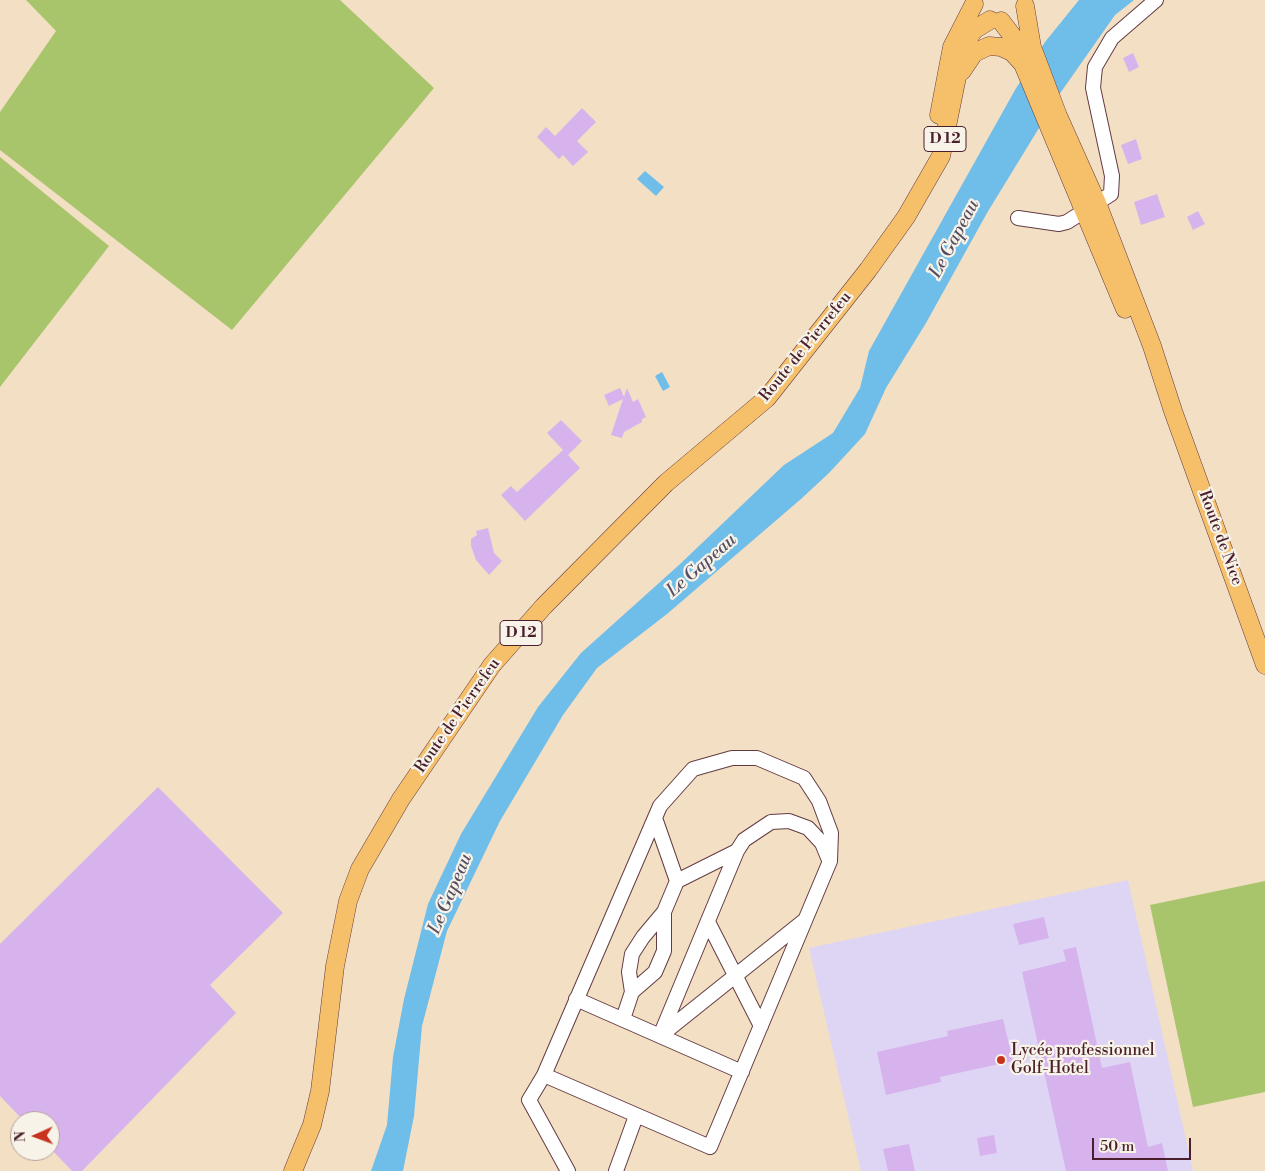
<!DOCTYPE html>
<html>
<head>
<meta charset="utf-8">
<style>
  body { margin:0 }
  #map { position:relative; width:1265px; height:1171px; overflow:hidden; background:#f3dfc4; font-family:"Libre Bodoni",serif }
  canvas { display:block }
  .north { position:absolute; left:10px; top:1111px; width:50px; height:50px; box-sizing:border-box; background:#f7f3e8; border:1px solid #b29e9c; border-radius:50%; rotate:268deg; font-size:14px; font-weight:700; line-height:20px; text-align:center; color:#4a1f2b }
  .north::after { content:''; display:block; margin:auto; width:18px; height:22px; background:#c8321e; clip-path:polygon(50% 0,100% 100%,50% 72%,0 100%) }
  .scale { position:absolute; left:1092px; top:1138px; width:99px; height:22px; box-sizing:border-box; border:2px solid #4a1f2b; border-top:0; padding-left:6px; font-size:15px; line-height:18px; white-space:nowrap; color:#4a1f2b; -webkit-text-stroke:4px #f7f3e8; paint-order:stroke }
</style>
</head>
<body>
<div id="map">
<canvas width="1265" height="1171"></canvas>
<div class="north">N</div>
<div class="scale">50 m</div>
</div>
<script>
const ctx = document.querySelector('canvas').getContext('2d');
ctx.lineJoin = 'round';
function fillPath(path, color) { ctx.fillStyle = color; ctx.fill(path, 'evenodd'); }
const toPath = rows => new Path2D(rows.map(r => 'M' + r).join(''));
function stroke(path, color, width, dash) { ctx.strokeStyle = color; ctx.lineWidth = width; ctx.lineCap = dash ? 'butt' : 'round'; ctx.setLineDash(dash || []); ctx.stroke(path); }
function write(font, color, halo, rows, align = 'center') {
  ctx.font = font + ' "Libre Bodoni",serif'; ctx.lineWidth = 4.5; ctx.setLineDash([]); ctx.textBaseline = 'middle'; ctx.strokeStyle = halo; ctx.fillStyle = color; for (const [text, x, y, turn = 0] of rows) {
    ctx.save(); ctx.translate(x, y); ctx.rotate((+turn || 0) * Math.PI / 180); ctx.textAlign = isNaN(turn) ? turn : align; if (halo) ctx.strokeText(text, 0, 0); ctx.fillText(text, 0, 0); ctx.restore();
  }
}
const built = toPath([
  [1128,880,1193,1171,861,1171,809,948]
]);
const green = toPath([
  [26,0,340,0,434,88,232,330,0,150,0,112,56,31],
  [0,157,109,246,0,387],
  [1265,881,1265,1092,1193,1107,1150,905]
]);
const water = toPath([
  [1079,0,1134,0,1115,15,1061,92,987,213,926,323,886,388,865,434,829,473,801,499,667,614,597,668,563,715,500,821,447,931,422,1026,414,1116,403,1171,371,1171,387,1125,393,1057,404,999,428,904,461,834,538,707,581,653,679,565,784,465,833,433,860,388,869,351,1015,90,1045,42],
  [645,171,664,187,656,196,637,179],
  [662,372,670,387,663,391,655,376]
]);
const building = toPath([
  [1133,53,1139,67,1129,72,1123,58],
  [582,108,596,122,577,141,588,152,573,166,563,155,559,159,537,137,546,127,555,136],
  [1136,139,1142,159,1128,164,1121,145],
  [1157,194,1165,217,1141,225,1134,202],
  [1198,211,1205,224,1193,230,1187,217],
  [620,388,624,397,627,388,633,402,638,399,646,417,642,419,642,422,624,432,622,438,611,435,623,399,609,406,604,395],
  [561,420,582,441,568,455,580,468,525,521,501,495,511,486,517,492,563,450,547,433],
  [488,528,494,553,502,561,489,575,476,560,471,546,471,539,477,535,476,531],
  [158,787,283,913,210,985,236,1013,82,1171,72,1171,50,1148,50,1121,24,1121,0,1096,0,944],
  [1044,917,1049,938,1019,945,1013,924],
  [1076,947,1102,1068,1130,1062,1148,1147,1162,1143,1168,1171,1066,1171,1022,972,1066,961,1063,950],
  [1003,1019,1013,1061,940,1077,941,1082,886,1095,877,1052,948,1036,947,1031],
  [994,1135,997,1153,980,1156,977,1138],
  [909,1144,915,1171,888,1171,883,1149]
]);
const minor = toPath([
  [1018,218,1059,224,1067,222,1111,194,1112,176,1093,88,1095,67,1112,38,1156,0],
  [732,758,757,758,804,778,819,801,831,833,830,861,710,1147,544,1075,660,806,693,769,732,758],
  [677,881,737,851],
  [805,920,660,1036,737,851,744,840,771,822,789,821,808,828,822,843,829,860],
  [708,922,761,1026],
  [632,992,629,972,632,954,643,937,664,912],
  [576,999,742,1072],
  [623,1019,632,992,655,972,664,951,664,912,677,881,655,818],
  [544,1075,529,1100,568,1171],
  [616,1171,636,1116]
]);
const major = toPath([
  [1025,6,1032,47,1058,116,1097,203,1152,346,1173,411,1265,665],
  [1001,21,1014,38,1023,64,1125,309],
  [962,71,974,53,989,46,1001,47,1012,52,1023,64],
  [939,115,952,47,974,4],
  [293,1171,312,1125,320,1091,335,966,348,901,360,869,401,799,492,665,544,606,666,483,767,398,868,270,906,217,941,156,963,47,974,30,990,20]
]);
const markers = [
  [1001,1060,5,"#c8321e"]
];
const shields = [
  [945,139,42],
  [521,633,42]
];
const shieldNames = [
  ["D 12",945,139],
  ["D 12",521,633]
];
const streetNames = [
  ["Route de Pierrefeu",806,347,-51],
  ["Route de Nice",1220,538,70],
  ["Route de Pierrefeu",458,716,-55]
];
const poiNames = [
  ["Lycée professionnel",1011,1051],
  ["Golf-Hotel",1011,1069]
];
const waterNames = [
  ["Le Gapeau",955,239,-62],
  ["Le Gapeau",702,566,-41],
  ["Le Gapeau",451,894,-67]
];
fillPath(built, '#ded5f5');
fillPath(green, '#a9c56c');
fillPath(water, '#6fbde9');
fillPath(building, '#d7b3ee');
stroke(minor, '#633c42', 16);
stroke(major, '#633c42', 19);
stroke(minor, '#fff', 14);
stroke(major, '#f6c06b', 18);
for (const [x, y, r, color] of markers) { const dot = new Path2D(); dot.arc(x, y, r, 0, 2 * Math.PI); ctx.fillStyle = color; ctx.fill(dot); stroke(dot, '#f7f3e8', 2); }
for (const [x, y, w] of shields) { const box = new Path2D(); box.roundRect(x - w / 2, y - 12.5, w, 25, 4); ctx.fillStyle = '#f7f3e8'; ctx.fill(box); stroke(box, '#4a1f2b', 1); }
write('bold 15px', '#4a1f2b', null, shieldNames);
write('16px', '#4a1f2b', '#f7f3e8', streetNames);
write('16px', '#4a1f2b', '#f7f3e8', poiNames, 'left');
write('italic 18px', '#554e64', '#f7f3e8', waterNames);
</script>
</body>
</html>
